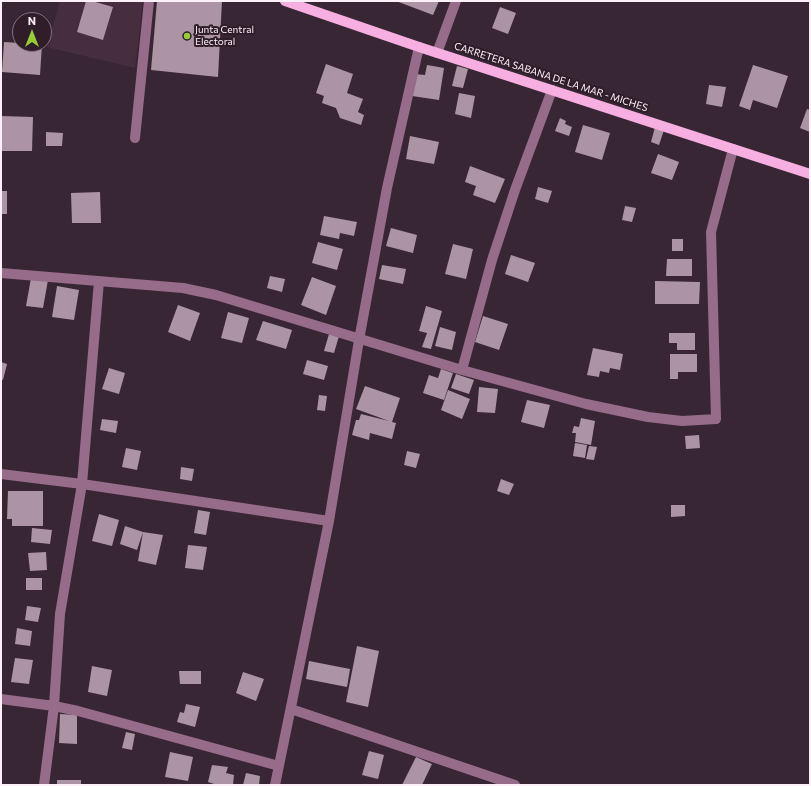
<!DOCTYPE html>
<html>
<head>
<meta charset="utf-8">
<style>
  body { margin:0 }
  #map { position:relative; width:811px; height:786px; overflow:hidden; background:#392634; font-family:Commissioner,sans-serif }
  canvas { display:block }
  .frame { position:absolute; inset:0; border:2px solid #fdf0f9; pointer-events:none }
  .north { position:absolute; left:12px; top:12px; width:40px; height:40px; box-sizing:border-box; background:#2f1d2a; border:1px solid #81717d; border-radius:50%; rotate:0deg; font-size:11px; font-weight:700; line-height:16px; text-align:center; color:#fdf0f9 }
  .north::after { content:''; display:block; margin:auto; width:14px; height:18px; background:#97cc38; clip-path:polygon(50% 0,100% 100%,50% 72%,0 100%) }
</style>
</head>
<body>
<div id="map">
<canvas width="811" height="786"></canvas>
<div class="frame"></div>
<div class="north">N</div>
</div>
<script>
const ctx = document.querySelector('canvas').getContext('2d');
ctx.lineJoin = 'round';
function fillPath(path, color) { ctx.fillStyle = color; ctx.fill(path, 'evenodd'); }
const toPath = rows => new Path2D(rows.map(r => 'M' + r).join(''));
function stroke(path, color, width, dash) { ctx.strokeStyle = color; ctx.lineWidth = width; ctx.lineCap = dash ? 'butt' : 'round'; ctx.setLineDash(dash || []); ctx.stroke(path); }
function write(font, color, halo, rows, align = 'center') {
  ctx.font = font + ' Commissioner,sans-serif'; ctx.lineWidth = 4; ctx.setLineDash([]); ctx.textBaseline = 'middle'; ctx.strokeStyle = halo; ctx.fillStyle = color; for (const [text, x, y, turn = 0] of rows) {
    ctx.save(); ctx.translate(x, y); ctx.rotate((+turn || 0) * Math.PI / 180); ctx.textAlign = isNaN(turn) ? turn : align; if (halo) ctx.strokeText(text, 0, 0); ctx.fillText(text, 0, 0); ctx.restore();
  }
}
const built = toPath([
  [60,1,143,1,135,68,47,47]
]);
const building = toPath([
  [86,1,92,1,113,7,103,40,77,32],
  [157,1,222,1,218,77,151,70],
  [396,1,439,1,433,15],
  [500,7,516,13,508,34,492,28],
  [4,42,20,43,20,44,42,44,40,75,2,72],
  [326,64,353,74,347,93,363,99,358,112,364,115,361,125,340,118,336,108,322,103,324,96,316,93],
  [427,65,444,68,439,100,412,96,415,74,425,75],
  [753,65,788,76,777,108,753,100,750,110,739,106],
  [457,66,468,69,463,88,452,86],
  [709,85,726,87,722,107,706,104],
  [459,93,475,96,471,118,455,114],
  [807,109,810,110,810,132,800,128],
  [1,116,33,117,32,151,1,151],
  [560,118,566,121,565,124,572,127,569,136,555,131],
  [583,125,610,133,602,160,575,152],
  [655,127,664,130,659,145,651,142],
  [46,132,63,133,62,146,46,146],
  [410,136,439,142,434,164,406,159],
  [658,154,679,162,672,180,651,173],
  [470,166,505,179,495,203,473,195,476,186,465,182],
  [538,187,552,191,548,203,535,199],
  [1,191,7,191,7,214,1,214],
  [100,192,101,223,72,223,71,193],
  [625,206,636,208,632,222,622,220],
  [324,216,357,222,354,236,340,233,339,239,320,235],
  [391,228,417,235,413,253,386,246],
  [672,239,683,239,683,251,672,251],
  [318,242,343,249,337,270,312,263],
  [453,244,473,249,466,279,445,274],
  [511,255,535,263,528,282,505,274],
  [667,259,692,259,692,276,666,276],
  [382,265,406,269,403,284,379,279],
  [270,276,285,279,282,292,267,288],
  [312,277,336,286,326,315,301,305],
  [31,278,48,280,43,308,26,306],
  [655,281,700,282,699,304,655,304],
  [57,286,79,290,74,320,52,317],
  [178,305,200,313,190,341,168,332],
  [426,306,442,311,431,349,422,347,427,333,419,331],
  [228,312,249,318,242,343,221,338],
  [483,316,508,324,499,350,475,342],
  [263,321,292,330,286,349,256,340],
  [440,327,456,332,452,350,435,346],
  [669,333,695,333,695,350,677,350,677,343,669,343],
  [329,334,339,336,334,353,324,351],
  [593,348,623,354,620,370,610,368,609,373,600,371,599,377,587,375],
  [670,354,697,354,697,372,678,372,678,379,670,379],
  [307,360,328,366,324,380,303,374],
  [1,362,7,364,3,380,1,379],
  [109,368,125,373,119,394,102,389],
  [441,369,453,373,444,400,423,393,429,375,438,378],
  [456,374,474,380,469,394,451,388],
  [365,386,400,398,392,422,396,423,392,439,370,433,369,440,352,435,356,420,359,420,361,414,389,421,356,409],
  [479,387,498,389,495,413,477,412],
  [448,390,470,399,462,419,441,410],
  [319,395,327,396,325,411,317,410],
  [527,400,550,405,544,428,521,422],
  [581,418,595,421,591,445,575,442,576,433,572,433,574,426,579,427],
  [102,419,118,421,116,433,100,430],
  [699,435,700,448,686,449,685,436],
  [575,443,587,445,585,458,573,456],
  [589,446,597,447,594,460,586,459],
  [126,448,141,451,137,470,122,467],
  [407,451,420,454,416,468,404,465],
  [181,467,194,469,192,481,180,479],
  [501,479,514,484,509,495,497,491],
  [8,491,43,491,43,526,12,526,12,519,7,519],
  [671,505,685,505,685,516,671,517],
  [198,510,210,512,206,535,194,533],
  [99,514,119,520,112,546,92,541],
  [125,526,143,532,163,535,156,565,138,561,143,532,137,550,120,544],
  [32,528,52,530,50,544,31,542],
  [188,545,207,547,203,570,185,568],
  [46,552,47,570,30,571,28,553],
  [26,578,42,578,42,590,26,590],
  [27,606,41,608,38,622,25,620],
  [17,628,32,631,30,646,15,644],
  [357,646,379,651,368,707,346,702],
  [15,658,33,660,29,684,11,682],
  [309,661,350,669,347,687,306,679],
  [92,666,112,670,107,696,88,692],
  [179,671,201,671,201,684,180,684],
  [243,672,264,679,256,701,236,693],
  [186,704,200,707,195,727,177,722,180,712,184,713],
  [60,714,77,715,77,744,59,743],
  [126,732,135,734,132,750,122,748],
  [369,751,384,755,378,779,362,775],
  [170,752,193,757,188,781,165,777],
  [416,757,432,764,422,785,402,785],
  [212,765,228,767,226,773,234,775,233,785,214,785,214,784,208,782],
  [246,773,260,776,259,785,243,785],
  [57,780,81,780,81,785,57,785]
]);
const minor = toPath([
  [437,53,456,1],
  [135,138,149,1],
  [1,273,183,288,216,295,462,370,586,404,648,417,682,421,716,419,711,232,733,149],
  [462,370,492,260,515,190,552,90],
  [1,474,82,484,329,521],
  [1,699,54,706,78,711,279,766],
  [291,709,515,785],
  [44,785,54,706,60,614,82,484,99,281],
  [275,785,329,521,359,340,387,188,419,47]
]);
const major = toPath([
  [285,1,419,47,810,174]
]);
const markers = [
  [187,36,4,"#97cc38"]
];
const poiNames = [
  ["Junta Central",195,30],
  ["Electoral",195,42]
];
const streetNames = [
  ["CARRETERA SABANA DE LA MAR - MICHES",551,77,18]
];
fillPath(built, '#462e3f');
fillPath(building, '#ac94a4');
stroke(minor, '#976b8a', 10);
stroke(major, '#f7afe2', 10);
for (const [x, y, r, color] of markers) { const dot = new Path2D(); dot.arc(x, y, r, 0, 2 * Math.PI); ctx.fillStyle = color; ctx.fill(dot); stroke(dot, '#2f1d2a', 1.5); }
write('10px', '#fdf0f9', '#2f1d2a', poiNames, 'left');
write('10px', '#fdf0f9', '#2f1d2a', streetNames);
</script>
</body>
</html>
